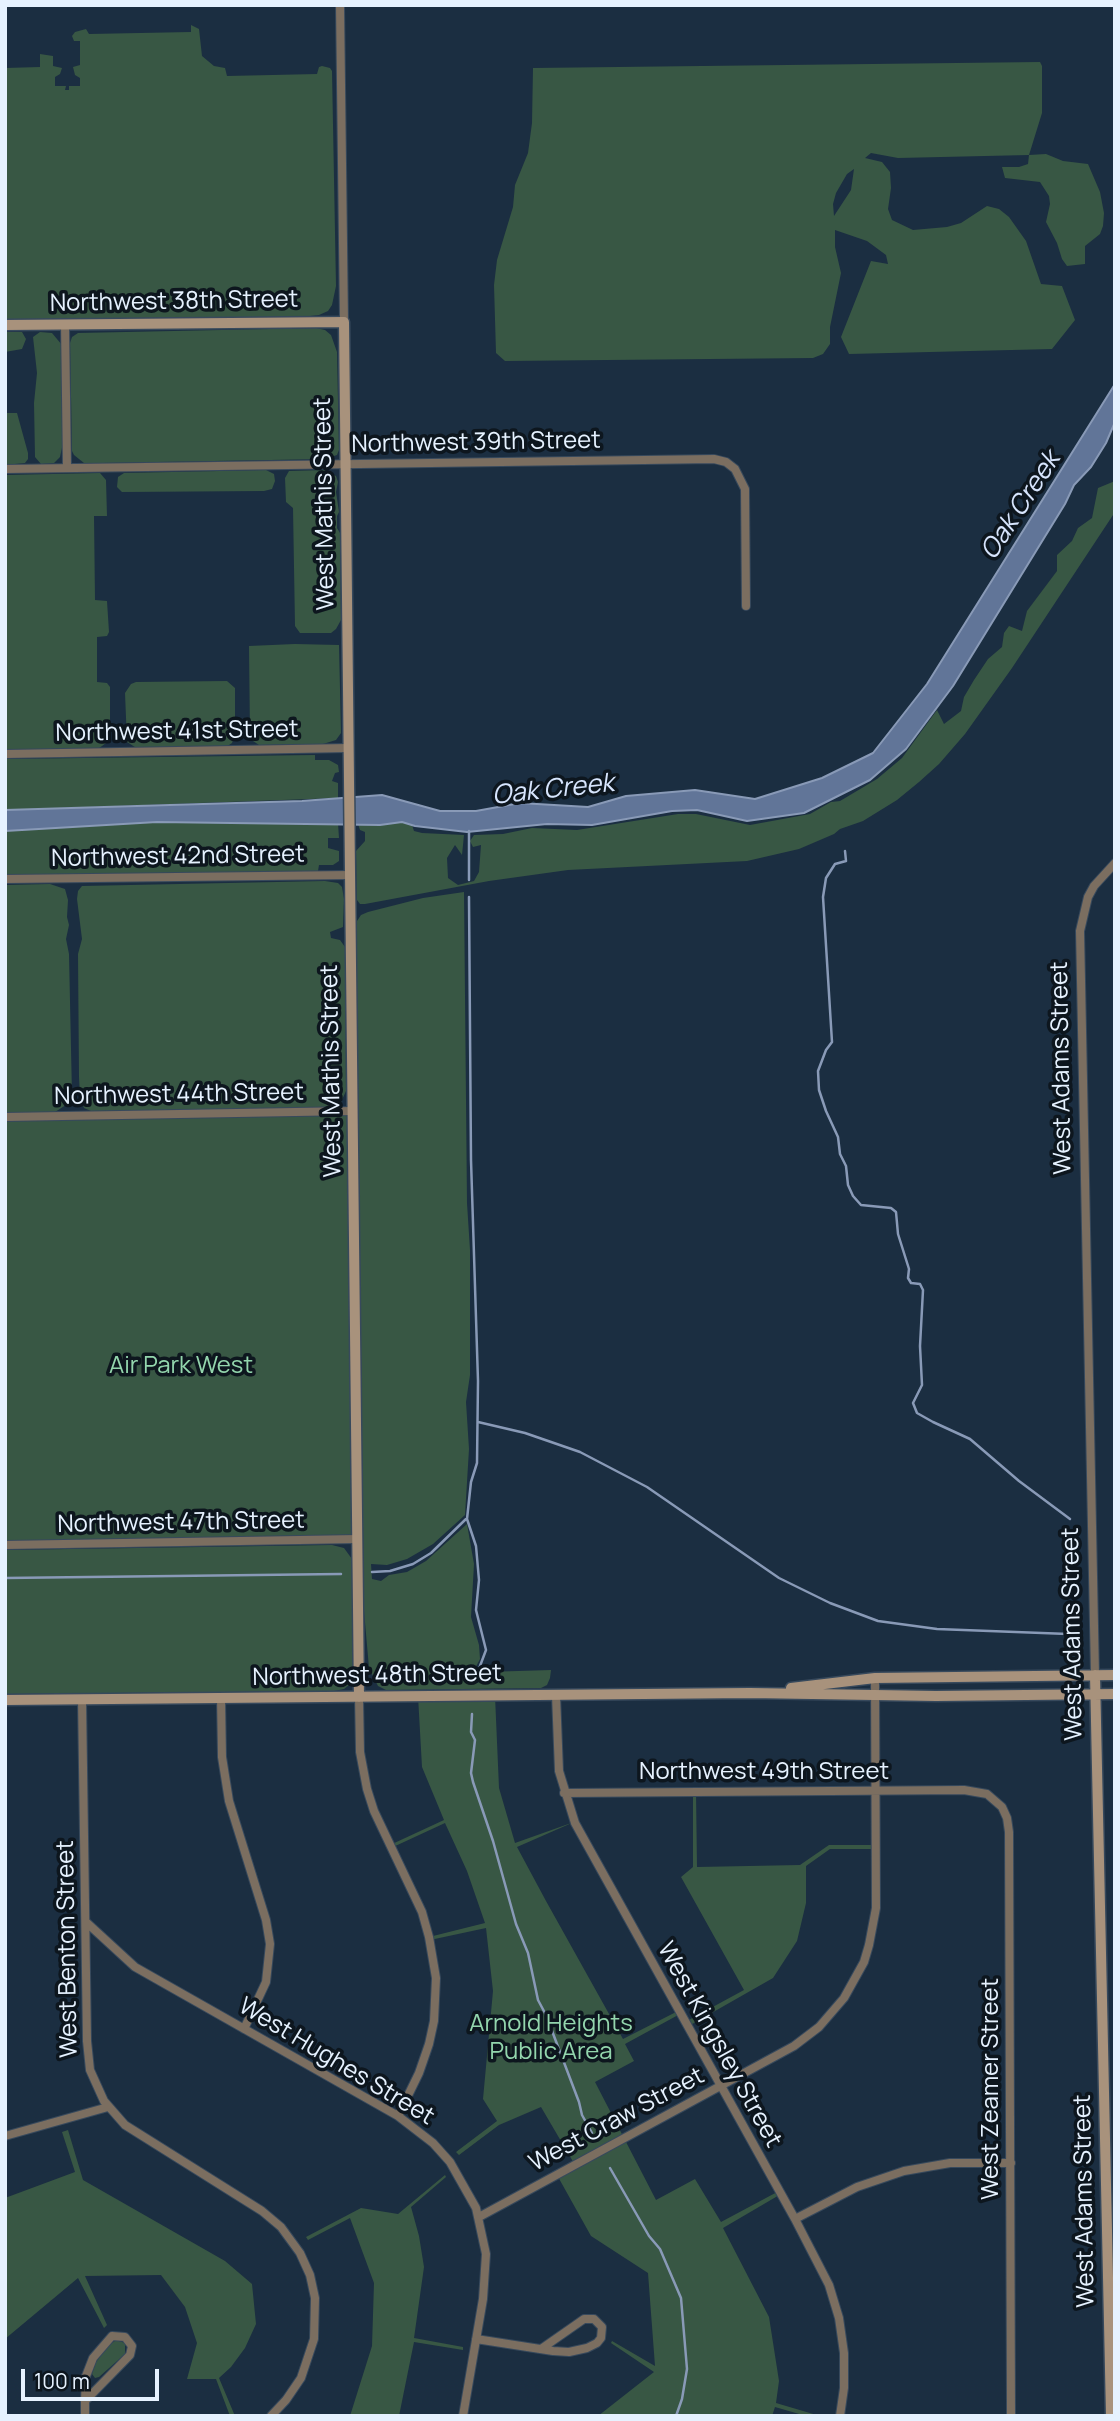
<!DOCTYPE html>
<html>
<head>
<meta charset="utf-8">
<style>
  body { margin:0 }
  #map { position:relative; width:1120px; height:2421px; overflow:hidden; background:#1b2e41; font-family:Manrope,sans-serif }
  canvas { display:block }
  .frame { position:absolute; inset:0; border:7px solid #e6f2ff; pointer-events:none }
  .scale { position:absolute; left:21px; top:2369px; width:138px; height:32px; box-sizing:border-box; border:4px solid #e6f2ff; border-top:0; padding-left:9px; font-size:21px; line-height:24px; white-space:nowrap; color:#e6f2ff; -webkit-text-stroke:5px #0d161e; paint-order:stroke }
</style>
</head>
<body>
<div id="map">
<canvas width="1120" height="2421"></canvas>
<div class="frame"></div>
<div class="scale">100 m</div>
</div>
<script>
const ctx = document.querySelector('canvas').getContext('2d');
ctx.lineJoin = 'round';
function fillPath(path, color) { ctx.fillStyle = color; ctx.fill(path, 'evenodd'); }
const toPath = rows => new Path2D(rows.map(r => 'M' + r).join(''));
function stroke(path, color, width, dash) { ctx.strokeStyle = color; ctx.lineWidth = width; ctx.lineCap = dash ? 'butt' : 'round'; ctx.setLineDash(dash || []); ctx.stroke(path); }
function write(font, color, halo, rows, align = 'center') {
  ctx.font = font + ' Manrope,sans-serif'; ctx.lineWidth = 7; ctx.setLineDash([]); ctx.textBaseline = 'middle'; ctx.strokeStyle = halo; ctx.fillStyle = color; for (const [text, x, y, turn = 0] of rows) {
    ctx.save(); ctx.translate(x, y); ctx.rotate((+turn || 0) * Math.PI / 180); ctx.textAlign = isNaN(turn) ? turn : align; if (halo) ctx.strokeText(text, 0, 0); ctx.fillText(text, 0, 0); ctx.restore();
  }
}
const green = toPath([
  [191,25,199,29,202,56,214,66,225,68,227,76,317,74,319,67,322,66,330,68,332,71,336,286,332,305,328,311,319,315,292,318,5,322,5,68,40,67,40,54,53,56,53,66,62,68,60,74,55,77,55,86,66,86,65,90,69,90,69,86,80,86,80,78,75,75,73,67,80,65,80,41,74,41,72,36,75,32,86,29,89,34,191,32],
  [1040,62,1042,66,1042,113,1029,155,1046,154,1063,161,1088,164,1100,192,1104,213,1103,226,1100,234,1085,246,1085,264,1067,266,1062,259,1057,243,1046,222,1050,204,1049,196,1040,182,1005,178,1002,167,1019,167,1028,164,1029,155,898,158,871,153,865,158,882,162,890,172,891,188,888,209,892,220,913,230,947,227,961,223,987,206,999,209,1009,217,1026,241,1041,284,1062,286,1075,320,1052,349,849,354,841,337,871,261,888,264,886,255,867,241,835,230,835,247,841,273,830,327,830,344,823,354,813,358,505,361,496,353,494,285,497,260,513,207,515,185,528,153,532,123,533,68],
  [854,169,851,190,834,216,833,204,836,193,847,174],
  [316,328,325,330,331,335,337,352,339,450,337,455,325,459,104,463,84,463,74,455,72,451,70,343,72,337,78,333],
  [5,332,22,332,26,339,22,349,5,352],
  [40,332,52,333,62,345,63,443,60,457,54,463,41,464,35,457,34,403,37,373,33,337],
  [5,413,17,413,28,453,28,459,25,463,5,465],
  [266,470,274,474,275,481,272,489,264,491,122,492,117,487,118,477,124,473],
  [325,470,336,476,338,482,336,492,339,512,337,516,337,528,340,533,341,620,336,629,331,633,300,633,295,626,293,508,286,502,285,478,289,471],
  [100,473,106,480,107,516,94,516,95,600,107,601,109,632,107,636,97,637,97,682,107,683,110,687,110,740,98,749,5,750,5,475],
  [1115,481,1115,512,1012,668,965,734,939,764,919,782,897,800,863,821,840,829,834,834,799,849,747,861,568,870,489,881,365,904,360,904,357,900,356,851,365,841,365,832,360,830,358,824,402,822,412,825,414,831,422,833,464,835,462,855,455,845,447,858,448,878,458,885,474,881,479,872,481,845,473,847,470,841,474,835,503,834,532,828,577,830,678,814,696,814,750,825,810,814,831,802,840,801,877,779,902,758,937,710,944,724,961,711,964,697,974,680,988,659,1002,647,1004,633,1009,626,1022,631,1027,611,1057,571,1057,555,1072,541,1078,528,1092,518,1098,488],
  [295,644,339,645,341,733,336,740,323,744,259,745,253,741,250,735,249,646],
  [227,681,235,688,235,734,232,743,229,745,224,748,138,749,127,742,125,693,131,684,136,682],
  [315,755,315,760,329,760,338,765,339,772,335,773,332,781,338,783,338,798,5,810,5,759],
  [157,822,338,823,339,838,328,838,328,848,339,851,339,861,333,865,319,865,318,871,5,875,5,831],
  [325,881,338,883,342,887,344,899,343,927,330,932,331,938,340,940,345,947,346,1091,341,1102,335,1106,315,1108,91,1111,84,1108,80,1097,79,1077,78,954,82,939,77,899,78,891,82,886],
  [50,884,65,889,68,900,67,917,69,925,66,939,69,954,72,1095,69,1103,55,1112,5,1113,5,885],
  [464,892,467,1203,470,1250,470,1375,466,1402,469,1449,465,1515,433,1544,407,1559,387,1565,371,1564,372,1579,381,1581,389,1575,407,1572,426,1561,467,1524,474,1564,471,1617,479,1645,480,1659,469,1680,471,1683,478,1683,485,1672,551,1670,550,1678,547,1685,541,1688,386,1690,378,1686,369,1668,364,1611,356,931,357,921,361,915,368,912,423,898],
  [353,1111,358,1539,5,1545,5,1117],
  [332,1545,344,1548,352,1559,354,1671,349,1685,344,1689,334,1691,5,1694,5,1550],
  [418,1696,495,1696,499,1788,515,1843,574,1822,517,1847,546,1901,623,2039,678,2011,680,2014,625,2044,634,2061,595,2082,656,2200,695,2179,721,2222,779,2191,781,2194,723,2228,769,2317,779,2381,776,2403,820,2416,806,2416,775,2407,772,2416,598,2416,654,2372,611,2343,612,2341,655,2366,648,2273,591,2236,557,2175,575,2165,541,2107,499,2125,459,2155,456,2152,497,2121,483,2099,493,1991,486,1928,430,1940,429,1937,485,1923,467,1871,445,1823,391,1848,390,1845,444,1820,422,1767],
  [693,1792,696,1792,697,1867,800,1865,829,1845,875,1845,875,1849,830,1849,806,1866,806,1903,797,1941,773,1978,687,2027,685,2022,744,1990,681,1877,693,1867],
  [68,2130,83,2180,225,2261,252,2284,256,2324,245,2348,231,2367,219,2378,235,2416,230,2416,216,2379,187,2379,197,2343,185,2307,161,2275,85,2276,107,2325,104,2328,78,2278,5,2339,5,2198,75,2172,62,2132],
  [445,2175,446,2177,411,2207,419,2236,424,2267,414,2338,463,2347,463,2350,414,2342,399,2416,350,2416,372,2346,374,2283,350,2218,308,2240,306,2237,361,2208,398,2214],
  [116,2340,125,2343,125,2354,99,2377,95,2378,92,2374,96,2362,108,2346]
]);
const water = toPath([
  [1115,384,1115,422,1106,443,1091,467,1074,485,1065,504,953,686,906,749,870,780,804,813,747,821,697,810,672,811,592,825,547,824,467,832,415,826,402,822,380,825,157,822,5,831,5,810,302,801,382,795,440,811,476,811,520,803,588,807,626,796,695,790,755,799,822,778,873,753,927,684,1115,384]
]);
const stream = toPath([
  [845,851,846,861,835,864,826,878,823,897,832,1042,826,1050,818,1071,819,1090,826,1111,838,1137,840,1154,846,1166,848,1185,853,1196,861,1205,891,1208,896,1212,898,1234,909,1269,908,1278,911,1283,920,1284,923,1290,920,1346,922,1385,913,1403,917,1413,933,1422,970,1439,1019,1481,1070,1519],
  [469,880,469,831],
  [469,897,471,1160,478,1381,477,1463,471,1482,467,1519,476,1546,479,1580,476,1610,486,1650,474,1682],
  [478,1422,525,1433,580,1452,647,1487,779,1578,830,1603,878,1621,937,1629,1068,1634],
  [372,1572,390,1571,413,1564,431,1553,466,1519],
  [5,1578,341,1574],
  [472,1714,471,1732,475,1740,471,1773,473,1782,493,1841,516,1924,528,1953,538,2000,546,2015,579,2102,582,2115,592,2133],
  [610,2168,649,2236,660,2249,681,2298,687,2369,682,2399,676,2416]
]);
const street = toPath([
  [340,5,344,322],
  [65,324,67,468],
  [5,469,714,459,726,462,735,469,745,489,746,606],
  [5,754,349,748],
  [5,879,350,875],
  [5,1117,353,1111],
  [5,1545,358,1539],
  [1095,1675,1080,931,1088,897,1094,886,1115,863],
  [556,1695,559,1771,575,1823,795,2219,829,2285,839,2318,844,2353,844,2388,840,2416],
  [359,1697,360,1752,367,1789,374,1811,422,1912,429,1937,436,1978,434,2021,429,2044,419,2073,398,2116],
  [221,1698,222,1757,229,1801,266,1920,270,1944,266,1982,244,2029],
  [82,1699,87,2041,90,2070,104,2101,125,2125,262,2211,281,2227,300,2253,310,2275,315,2298,314,2339,301,2378,286,2400,271,2416],
  [564,1793,964,1790,987,1794,1002,1807,1007,1818,1009,1832,1011,2416],
  [86,1922,135,1967,398,2116,433,2143,450,2162,476,2208,486,2254,483,2299,463,2416],
  [5,2136,108,2107],
  [479,2217,794,2046,819,2027,844,1998,864,1962,869,1945,876,1908,875,1678],
  [795,2219,857,2187,904,2171,950,2163,1011,2163],
  [476,2339,553,2351,569,2352,587,2348,597,2343,601,2338,602,2327,594,2319,584,2319,541,2349],
  [85,2401,130,2355,132,2346,125,2337,112,2336,93,2358,86,2376,85,2401,85,2416]
]);
const secondary = toPath([
  [5,325,344,322,359,1697],
  [1095,1675,1111,2416],
  [791,1688,875,1678,1115,1675],
  [5,1700,750,1693,936,1696,1115,1694]
]);
const streetNames = [
  ["Northwest 38th Street",174,302,-1],
  ["Northwest 39th Street",476,443,-1],
  ["West Mathis Street",325,504,-91],
  ["Northwest 41st Street",177,732,-1],
  ["Northwest 42nd Street",178,857,-1],
  ["West Adams Street",1062,1068,-91],
  ["West Mathis Street",332,1071,-91],
  ["Northwest 44th Street",179,1095,-1],
  ["Northwest 47th Street",181,1523,-1],
  ["West Adams Street",1073,1634,-91],
  ["Northwest 48th Street",377,1676,-1],
  ["Northwest 49th Street",764,1772],
  ["West Benton Street",68,1949,-91],
  ["West Kingsley Street",719,2045,61],
  ["West Hughes Street",336,2062,31],
  ["West Zeamer Street",991,2089,-90],
  ["West Craw Street",617,2120,-28],
  ["West Adams Street",1085,2201,-91]
];
const parkNames = [
  ["Air Park West",181,1366],
  ["Arnold Heights",551,2024],
  ["Public Area",551,2052]
];
const waterNames = [
  ["Oak Creek",1021,506,-57],
  ["Oak Creek",553,790,-6]
];
fillPath(green, '#385744');
fillPath(water, '#617598');
stroke(water, '#899ab7', 2);
stroke(stream, '#899ab7', 2.5);
stroke(street, '#37495c', 10);
stroke(secondary, '#37495c', 13);
stroke(street, '#7b6e60', 8);
stroke(secondary, '#a8927c', 10);
write('24px', '#e6f2ff', '#0d161e', streetNames);
write('24px', '#93d6ad', '#0d161e', parkNames);
write('italic 26px', '#d7e5fd', '#0d161e', waterNames);
</script>
</body>
</html>
